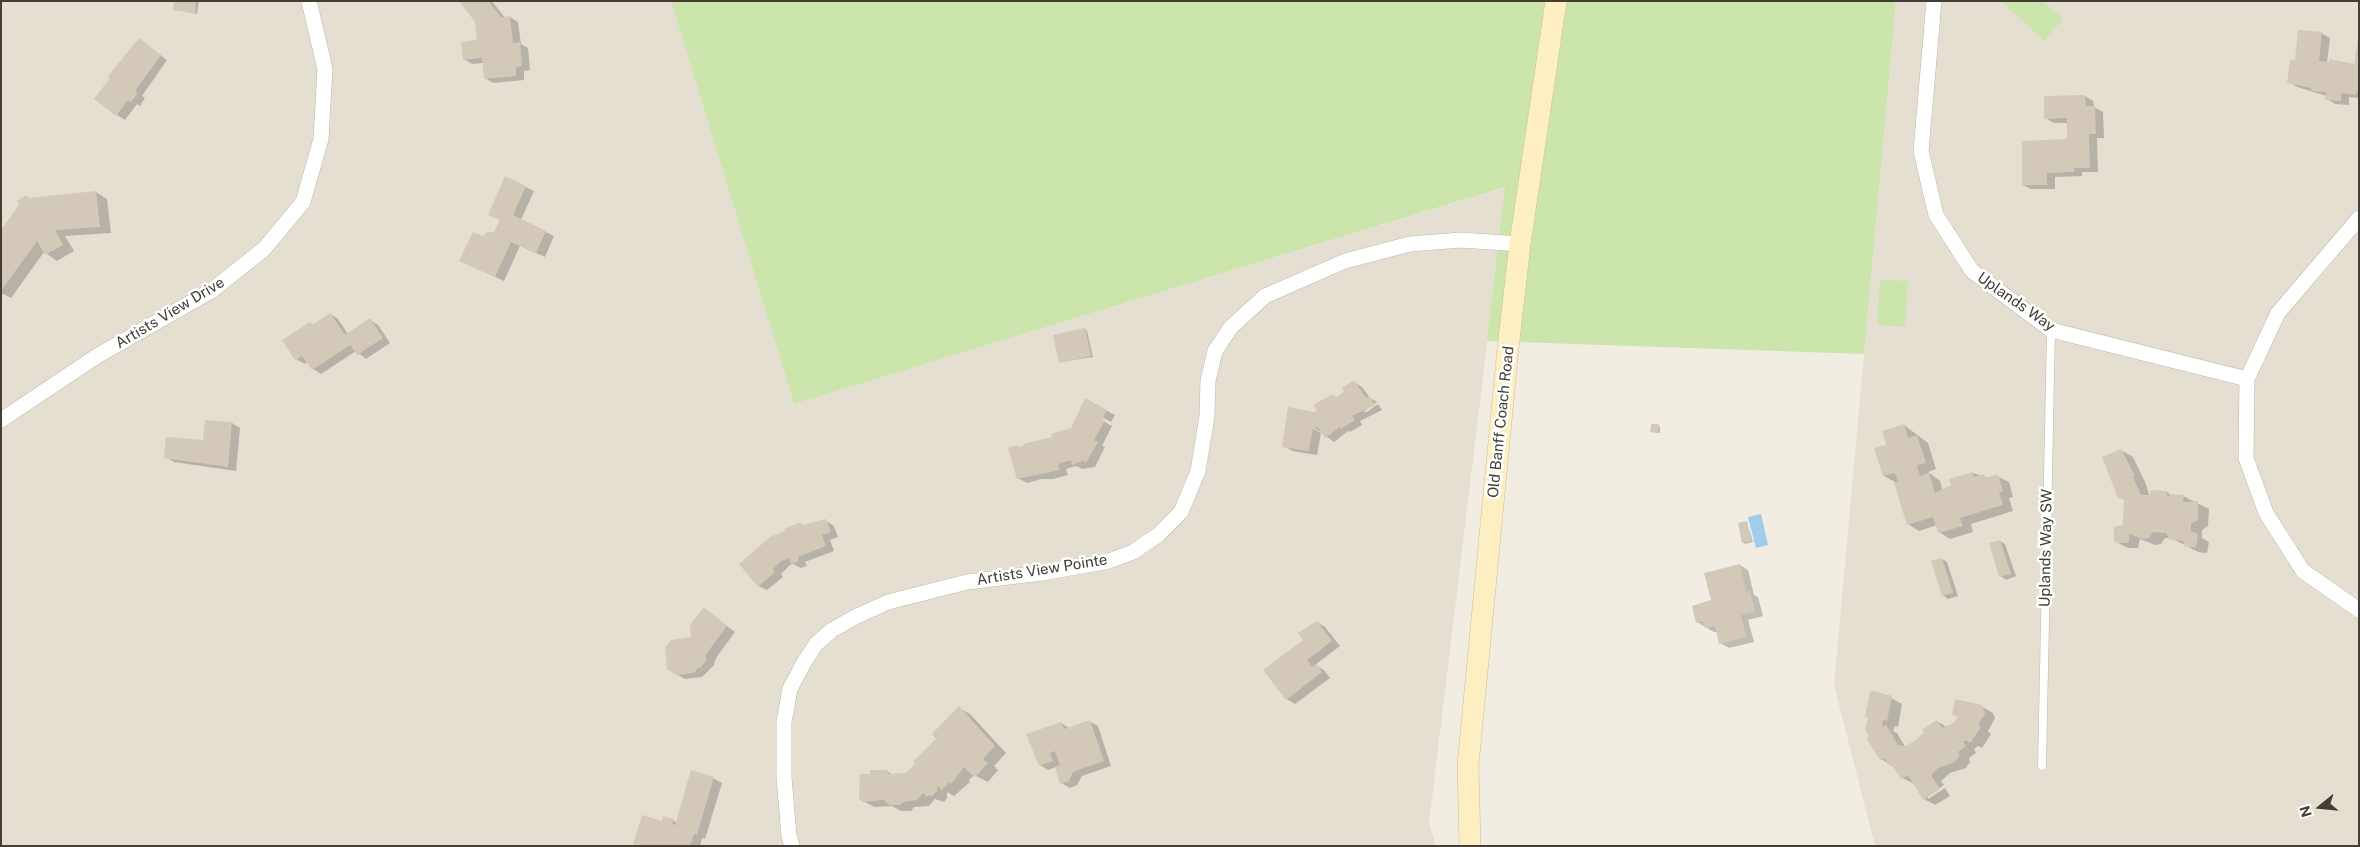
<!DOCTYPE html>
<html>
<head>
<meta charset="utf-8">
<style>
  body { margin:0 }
  #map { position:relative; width:2360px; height:847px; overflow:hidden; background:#f1ede3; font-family:"Public Sans",sans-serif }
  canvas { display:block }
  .frame { position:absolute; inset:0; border:2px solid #433d34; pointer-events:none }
  .north { position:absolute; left:2295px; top:782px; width:50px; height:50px; -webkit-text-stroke:4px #fff; paint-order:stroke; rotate:253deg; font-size:14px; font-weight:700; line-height:20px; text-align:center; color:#433d34 }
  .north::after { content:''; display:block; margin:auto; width:18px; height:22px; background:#433d34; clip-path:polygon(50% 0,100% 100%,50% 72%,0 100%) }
</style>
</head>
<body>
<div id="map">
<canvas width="2360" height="847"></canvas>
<div class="frame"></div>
<div class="north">N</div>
</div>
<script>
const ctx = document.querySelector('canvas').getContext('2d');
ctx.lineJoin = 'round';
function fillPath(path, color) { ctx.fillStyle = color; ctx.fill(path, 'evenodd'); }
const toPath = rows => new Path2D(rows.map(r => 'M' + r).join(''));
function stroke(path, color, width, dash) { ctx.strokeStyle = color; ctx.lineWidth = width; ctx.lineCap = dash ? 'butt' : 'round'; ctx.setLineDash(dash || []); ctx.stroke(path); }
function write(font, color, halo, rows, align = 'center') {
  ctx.font = font + ' "Public Sans",sans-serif'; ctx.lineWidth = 5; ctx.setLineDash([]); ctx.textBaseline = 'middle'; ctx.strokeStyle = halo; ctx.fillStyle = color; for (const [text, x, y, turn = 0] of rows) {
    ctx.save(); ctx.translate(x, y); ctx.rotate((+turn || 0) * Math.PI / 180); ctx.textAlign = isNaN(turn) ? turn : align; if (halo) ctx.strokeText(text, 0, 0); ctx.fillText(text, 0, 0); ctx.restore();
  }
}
const residential = toPath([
  [1,1,671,1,794,404,1506,187,1429,823,1436,846,1,846],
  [1896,1,2359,1,2359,846,1875,846,1834,685]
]);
const green = toPath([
  [671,1,1896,1,1864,354,1487,341,1505,187,794,404],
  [2001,1,2043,1,2063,19,2044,41],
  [1880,280,1908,281,1905,327,1877,325]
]);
const water = toPath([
  [1761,514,1768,545,1756,548,1748,517]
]);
const shadow = toPath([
  [175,1,199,1,197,14,174,9],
  [461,1,492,1,505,18,510,17,518,22,521,44,528,48,530,70,524,71,524,80,493,83,485,78,483,63,472,64,464,59,479,41,476,22],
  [2321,33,2330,38,2327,62,2344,62,2349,65,2356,66,2359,37,2359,98,2349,97,2349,105,2335,104,2327,99,2327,96,2297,87,2289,82,2297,62],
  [147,45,167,60,142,96,145,98,140,106,137,104,125,120,117,115],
  [2085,96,2093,101,2094,107,2103,112,2104,138,2097,138,2098,172,2082,172,2082,176,2055,177,2055,189,2031,189,2023,185,2068,140,2068,123,2054,123,2045,118],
  [506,178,534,191,521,220,554,236,545,257,520,246,504,281,469,265,483,238,495,233,501,220],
  [96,192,107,199,111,233,65,236,74,251,57,261,44,252,11,298,1,293,1,232,26,196,31,199],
  [330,314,338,319,348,334,370,320,378,325,390,343,366,359,356,351,321,374,313,369,308,362,305,364,296,359,284,340,310,323,313,325],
  [1085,329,1087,331,1093,357,1060,362],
  [1354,382,1362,387,1370,398,1377,402,1363,412,1367,412,1378,404,1382,410,1360,421,1362,425,1350,432,1348,431,1334,442,1308,423,1307,425,1321,433,1317,455,1292,451,1284,446,1314,413,1346,392],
  [1086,400,1115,415,1111,422,1097,414,1096,417,1112,426,1102,446,1105,447,1095,467,1082,469,1076,466,1066,469,1068,475,1053,479,1041,479,1027,483,1018,478,1018,446,1021,448,1053,438,1072,429],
  [232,423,240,428,236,471,174,462,166,457,204,441],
  [1658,425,1660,427,1660,433,1651,431],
  [1904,425,1928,443,1936,469,1928,472,1940,481,1943,492,1973,473,1988,478,1997,476,2009,482,2013,497,2009,498,2013,511,1971,524,1973,532,1950,539,1939,532,1937,525,1919,531,1908,524,1895,482,1884,476,1888,445],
  [2121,450,2133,457,2145,482,2151,500,2167,492,2172,496,2183,496,2209,509,2208,526,2202,530,2202,538,2209,542,2207,553,2198,552,2171,538,2165,538,2161,544,2155,545,2140,539,2138,548,2128,548,2116,542,2124,526,2125,501,2120,497],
  [826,521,834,526,838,537,830,540,834,551,805,562,807,566,801,568,793,564,790,565,781,574,783,577,767,590,758,586,801,524,805,526],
  [1747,523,1753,542,1745,544,1743,542],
  [2000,541,2005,544,2016,576,2006,580,2001,576],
  [1942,559,1947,562,1958,596,1948,599,1943,595],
  [1740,565,1748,570,1754,595,1758,597,1763,616,1748,620,1754,642,1729,648,1720,643,1717,632,1714,632,1697,622],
  [704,609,735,632,716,658,714,665,702,677,685,679,676,674],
  [1317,622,1325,627,1340,646,1315,665,1324,670,1330,678,1295,704,1287,699,1305,640],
  [1891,698,1902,704,1898,727,1895,726,1893,731,1897,733,1906,748,1917,741,1937,721,1947,727,1956,723,1959,717,1953,714,1981,706,1993,713,1995,718,1988,731,1991,734,1982,748,1978,746,1974,749,1976,753,1969,758,1970,762,1966,768,1950,773,1941,781,1944,785,1928,796,1928,799,1945,788,1950,796,1935,805,1924,799,1915,784,1902,778,1896,768,1881,759,1868,739,1871,736,1869,718,1866,716],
  [959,708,970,714,1006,753,994,766,998,770,988,782,974,775,969,780,970,782,954,796,947,792,947,798,944,802,935,799,929,806,914,807,911,811,901,811,892,806,875,807,863,801,887,771,893,775,907,774,938,739],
  [1089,721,1098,726,1111,766,1082,776,1077,785,1070,788,1061,783,1056,767,1048,770,1040,765,1061,723,1069,728],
  [713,778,722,783,705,839,702,838,700,846,639,846,663,822,673,820,677,823]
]);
const building = toPath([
  [174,1,196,1,195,13,173,10],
  [459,1,488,1,501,17,510,16,513,43,520,42,522,66,516,67,516,76,484,79,482,58,463,60,461,42,477,40,475,22],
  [2298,30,2322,32,2319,61,2329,62,2329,59,2354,64,2359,33,2359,92,2357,92,2356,95,2341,93,2341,101,2325,100,2326,92,2311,91,2311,88,2287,83,2290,60,2295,60],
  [139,38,161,55,135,91,138,93,131,102,128,100,116,116,94,99,110,78,108,76],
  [2085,95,2086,106,2095,106,2096,134,2089,134,2090,168,2074,168,2074,172,2047,173,2047,185,2022,185,2022,141,2067,139,2067,118,2044,119,2044,96],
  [505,176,526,186,513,215,546,231,536,253,511,242,495,277,459,261,473,232,483,236,487,232,494,232,500,220,488,215],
  [96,191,100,227,55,230,63,245,45,255,37,241,1,291,1,230,19,205,17,201,26,195,28,198],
  [330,313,345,335,370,318,383,338,357,355,350,345,312,370,302,356,295,360,282,340,310,322,312,325],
  [1085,328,1091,356,1059,363,1053,335],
  [1354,380,1366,398,1369,396,1375,405,1352,416,1355,420,1341,429,1340,427,1325,438,1318,427,1313,427,1309,451,1282,447,1288,407,1314,412,1317,410,1313,405,1333,394,1336,397,1344,392,1342,388],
  [1085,398,1107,410,1102,419,1105,420,1094,440,1098,442,1086,463,1083,461,1072,465,1071,460,1058,464,1060,470,1017,479,1008,448,1018,445,1019,447,1024,446,1023,444,1052,437,1051,434,1071,428],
  [205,420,232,422,228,467,164,458,166,437,203,440],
  [1651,424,1659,424,1658,433,1650,432],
  [1904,424,1908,438,1917,435,1926,463,1917,465,1920,476,1929,473,1935,493,1951,485,1949,479,1973,472,1974,477,1983,474,1985,478,1998,474,2003,491,1999,492,2003,505,1960,518,1963,526,1938,533,1933,517,1907,525,1894,483,1898,482,1895,473,1883,476,1874,448,1886,445,1882,431],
  [2121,449,2135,476,2133,477,2141,495,2150,495,2151,490,2167,491,2167,497,2169,497,2169,494,2184,495,2183,502,2198,501,2198,520,2191,524,2191,531,2198,534,2196,547,2185,547,2183,541,2170,540,2166,533,2153,532,2149,538,2143,539,2129,534,2129,541,2127,543,2116,543,2114,540,2114,527,2123,525,2124,500,2118,498,2102,457],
  [826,519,831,532,822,535,826,546,798,557,799,561,791,564,789,558,781,561,773,569,775,572,758,587,739,564,770,537,785,531,784,529,801,522,802,525],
  [1747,521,1751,541,1742,543,1738,523],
  [2000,540,2011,574,1999,577,1989,543],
  [1942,558,1953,593,1942,596,1931,561],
  [1740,564,1746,592,1750,591,1755,612,1741,615,1746,637,1719,644,1715,626,1705,628,1703,621,1696,623,1692,606,1711,600,1704,573],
  [704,607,727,626,707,653,705,658,707,660,700,668,698,668,694,673,676,675,667,669,665,647,671,640,691,637,690,625],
  [1317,621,1332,641,1307,660,1312,667,1316,664,1322,672,1286,700,1263,670,1303,640,1298,633],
  [1874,691,1892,696,1887,721,1883,720,1882,727,1886,725,1898,745,1906,746,1916,740,1924,732,1922,730,1937,720,1942,728,1955,722,1958,716,1952,715,1955,699,1982,705,1985,714,1978,724,1981,727,1970,743,1966,740,1963,742,1966,746,1958,752,1960,755,1955,762,1938,768,1931,775,1940,789,1923,800,1908,775,1901,779,1892,765,1890,766,1884,758,1880,760,1866,738,1869,736,1865,730,1868,717,1865,717,1870,692],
  [959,706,995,746,983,759,988,763,976,776,974,777,964,767,951,784,949,782,942,790,937,786,937,791,932,796,926,796,923,793,917,800,903,802,900,805,889,805,884,800,862,802,859,798,860,774,870,774,870,770,887,770,888,774,906,773,915,764,913,762,936,739,932,734],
  [1090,720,1104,761,1073,772,1069,781,1060,784,1055,767,1060,765,1055,751,1050,753,1053,761,1039,766,1026,734,1061,722,1064,729],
  [691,770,714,777,697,835,694,834,690,846,640,846,633,844,642,815,662,821,663,816,674,819,672,824,675,825]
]);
const lane = toPath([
  [2042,766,2051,330]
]);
const street = toPath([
  [1934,1,1921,151,1936,215,1972,271,2051,330,2247,379],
  [2359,218,2278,313,2247,379,2246,458,2266,513,2303,571,2359,610],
  [1,420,97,356,211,291,264,249,303,202,321,139,325,69,309,1],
  [792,846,789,836,784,778,784,722,790,689,803,664,816,644,832,630,855,617,888,602,967,582,1042,573,1109,561,1133,552,1158,535,1181,512,1198,471,1207,416,1208,381,1215,351,1231,327,1265,296,1345,261,1410,244,1461,240,1520,244]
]);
const secondary = toPath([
  [1470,846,1468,765,1508,348,1520,244,1556,1]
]);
const streetNames = [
  ["Uplands Way",2016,302,35],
  ["Artists View Drive",170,313,-31],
  ["Old Banff Coach Road",1501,422,-84],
  ["Uplands Way SW",2046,548,-89],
  ["Artists View Pointe",1042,570,-9]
];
fillPath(residential, '#e5dfd2');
fillPath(green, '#cbe5ad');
fillPath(water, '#a1cded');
fillPath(shadow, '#0003');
fillPath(building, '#d2c9b9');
stroke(lane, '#bfb8aa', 9);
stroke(street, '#bfb8aa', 16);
stroke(secondary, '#d0c195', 22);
stroke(lane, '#fff', 8);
stroke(street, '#fff', 15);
stroke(secondary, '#fdefc2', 21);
write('15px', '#433d34', '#fff', streetNames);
</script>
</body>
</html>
